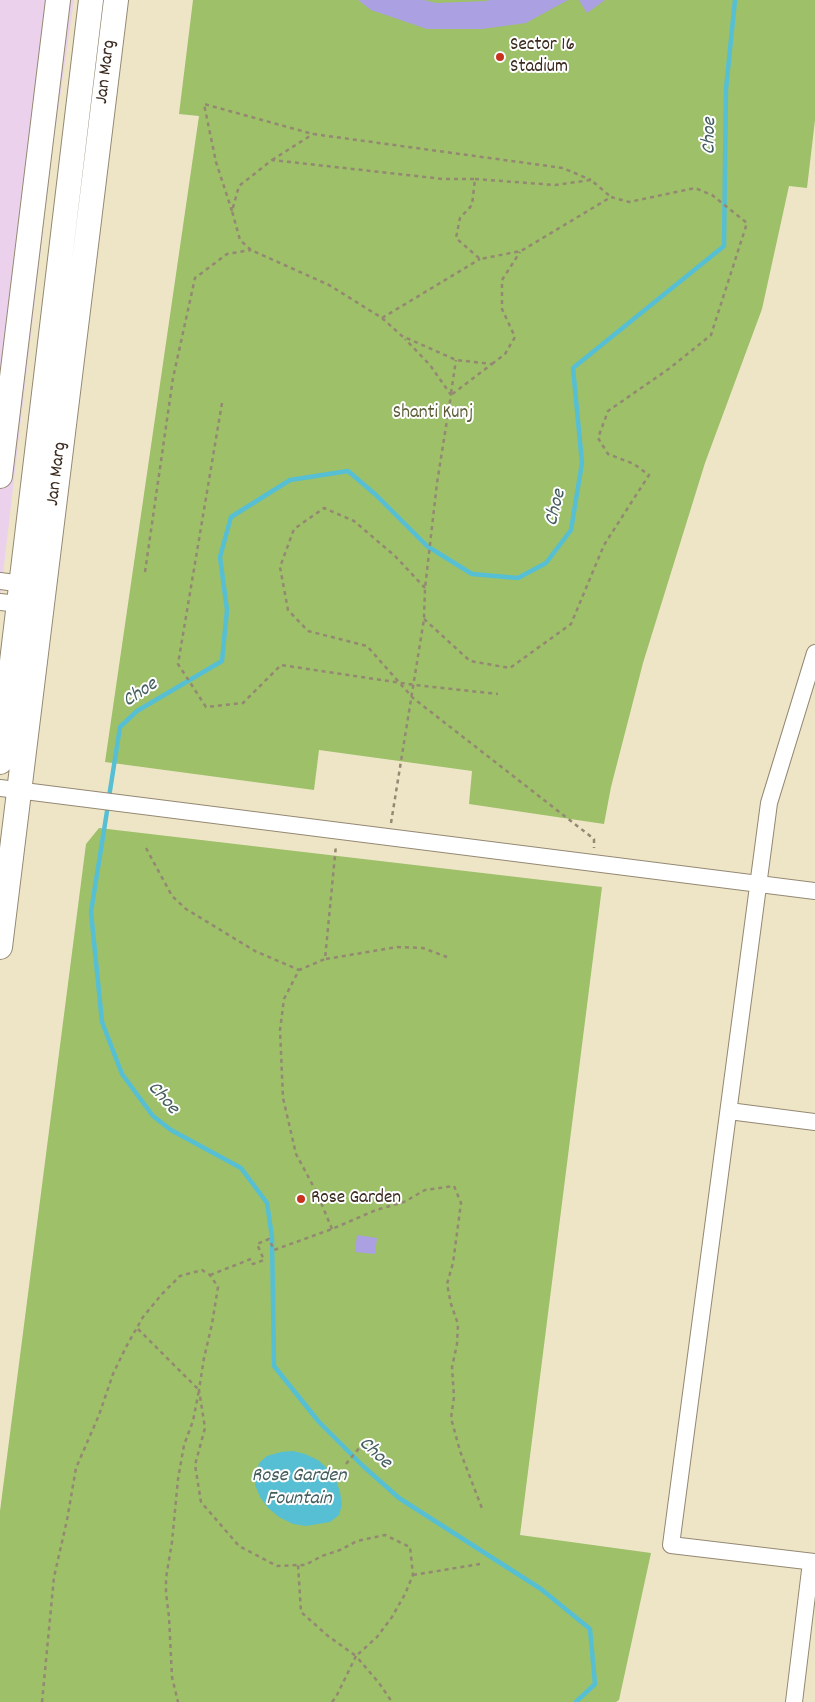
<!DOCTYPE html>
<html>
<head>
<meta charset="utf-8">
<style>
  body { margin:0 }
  canvas { display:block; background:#eee5c7 }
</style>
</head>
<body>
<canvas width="815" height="1702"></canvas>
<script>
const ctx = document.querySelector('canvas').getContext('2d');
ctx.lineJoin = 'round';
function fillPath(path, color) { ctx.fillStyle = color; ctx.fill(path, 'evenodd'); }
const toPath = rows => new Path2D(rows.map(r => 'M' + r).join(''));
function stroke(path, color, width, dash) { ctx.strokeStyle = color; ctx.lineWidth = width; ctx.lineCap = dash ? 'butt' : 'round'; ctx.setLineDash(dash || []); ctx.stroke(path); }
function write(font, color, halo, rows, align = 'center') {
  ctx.font = font + ' Dekko,sans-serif'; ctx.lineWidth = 4; ctx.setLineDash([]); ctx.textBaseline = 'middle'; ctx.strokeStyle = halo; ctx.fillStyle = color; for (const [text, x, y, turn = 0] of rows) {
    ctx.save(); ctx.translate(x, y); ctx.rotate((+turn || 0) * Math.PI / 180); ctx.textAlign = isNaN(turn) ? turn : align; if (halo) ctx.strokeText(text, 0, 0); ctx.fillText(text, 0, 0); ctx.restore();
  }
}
const built = toPath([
  [0,0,74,0,52,153,0,600]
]);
const green = toPath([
  [193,0,815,0,815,120,807,188,789,186,762,309,705,463,643,663,611,787,604,824,469,804,472,771,319,750,314,790,105,762,199,116,179,114],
  [99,828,602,887,520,1535,651,1553,619,1700,616,1702,0,1702,0,1511,86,844]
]);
const water = toPath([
  [293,1451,305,1454,318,1460,329,1470,336,1480,340,1492,342,1505,339,1515,330,1522,306,1526,293,1524,279,1517,268,1508,260,1497,255,1485,259,1463,267,1456,281,1452]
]);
const stream = toPath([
  [109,797,120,727,137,711,222,661,227,610,220,557,231,517,290,480,348,471,376,495,427,546,472,574,518,578,546,563,571,530,582,463,573,368,724,246,726,89,735,0],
  [108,805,91,912,102,1022,122,1074,153,1116,171,1130,241,1168,267,1203,272,1237,274,1366,319,1422,363,1466,399,1498,541,1589,590,1629,595,1684,576,1702]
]);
const building = toPath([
  [358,0,424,0,436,3,486,1,490,0,568,0,526,23,482,29,427,29,371,10],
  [579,0,605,0,587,13],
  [357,1235,377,1238,375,1254,355,1252]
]);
const path = toPath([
  [272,160,313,134],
  [475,179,555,185,591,180,611,197],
  [232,211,216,162,204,104,313,134,563,168,591,180],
  [382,318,480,259],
  [492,364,505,354,515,337,502,309,502,280,520,252],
  [451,393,456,360],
  [222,403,178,664,206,707,243,703,281,665,415,685,498,694],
  [145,572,173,378,195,278,227,254,251,250],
  [425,588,395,556,354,521,324,508,294,529,280,567,288,610,308,631,367,646,413,698,594,839,594,848],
  [424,619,470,661,510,668,571,624,604,545,649,475,634,464,608,454,598,438,608,411,670,368,711,335,747,223,712,195,695,188,629,202,611,197,521,251,480,259,456,238,460,218,472,205,475,179,443,179,272,160,239,186,232,211,240,240,251,250,329,285,382,318,402,336,456,360,492,364,451,395],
  [391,823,424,619,425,588,437,483,451,395,430,365,405,339],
  [146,848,172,896,186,909,255,951,299,970],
  [326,959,397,947,423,948,447,957],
  [332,1229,317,1193,296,1154,283,1098,280,1030,284,999,299,970,325,959,336,845],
  [210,1275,251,1259,253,1264,264,1260,257,1244,269,1239,274,1250,332,1229,376,1210,404,1202,425,1190,454,1186,461,1203,453,1263,447,1284,451,1304,458,1324,457,1344,452,1367,454,1397,451,1418,460,1451,483,1511],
  [138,1329,199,1390,193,1421,184,1445,178,1479,172,1542,166,1578,166,1593,169,1617,172,1677,178,1702],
  [346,1464,360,1447],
  [413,1575,480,1564],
  [42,1702,54,1577,67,1520,76,1468,99,1415,113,1374,126,1347,143,1317,162,1294,180,1276,202,1270,210,1275,218,1287,212,1324,204,1358,199,1390,205,1428,195,1465,201,1502,239,1546,277,1566,298,1565,305,1565,322,1556,340,1550,357,1541,385,1535,410,1547,413,1575,405,1594,392,1617,377,1637,356,1656,328,1636,301,1612,298,1565],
  [332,1702,336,1697,356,1656,379,1683,392,1702]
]);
const street = toPath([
  [0,581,30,585],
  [0,602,28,605],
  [815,653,769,803,671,1545,815,1562],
  [0,788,815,891],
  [729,1111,815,1122],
  [794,1702,811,1562]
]);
const secondary = toPath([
  [0,476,58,0],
  [0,762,91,0],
  [0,947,116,0]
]);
const markers = [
  [500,57,5,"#c8321e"],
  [301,1199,5,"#c8321e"]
];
const poiNames = [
  ["Sector 16",510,46],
  ["Stadium",510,68],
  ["Rose Garden",311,1199]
];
const streetNames = [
  ["Jan Marg",107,72,-83],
  ["Jan Marg",58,474,-83]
];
const parkNames = [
  ["Shanti Kunj",433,414]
];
const waterNames = [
  ["Choe",711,136,-89],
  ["Choe",557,508,-76],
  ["Choe",141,694,-34],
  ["Choe",162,1099,48],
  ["Choe",374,1454,43],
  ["Rose Garden",299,1477],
  ["Fountain",299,1500]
];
fillPath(built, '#ebd1eb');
fillPath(green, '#9dc069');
fillPath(water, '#57bfd4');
stroke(stream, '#57bfd4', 4.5);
fillPath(building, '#aba0e1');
stroke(street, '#948872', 18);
stroke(secondary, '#948872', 26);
stroke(path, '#948872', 2.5, [4, 4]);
stroke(street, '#fff', 16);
stroke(secondary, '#fff', 24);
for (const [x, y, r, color] of markers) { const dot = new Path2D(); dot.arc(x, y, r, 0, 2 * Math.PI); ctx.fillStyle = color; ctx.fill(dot); stroke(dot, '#fff', 2); }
write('19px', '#3b2a1e', '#fff', poiNames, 'left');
write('19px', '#3b2a1e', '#fff', streetNames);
write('19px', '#5d5e38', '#fff', parkNames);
write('italic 20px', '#455e5e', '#fff', waterNames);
</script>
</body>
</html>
